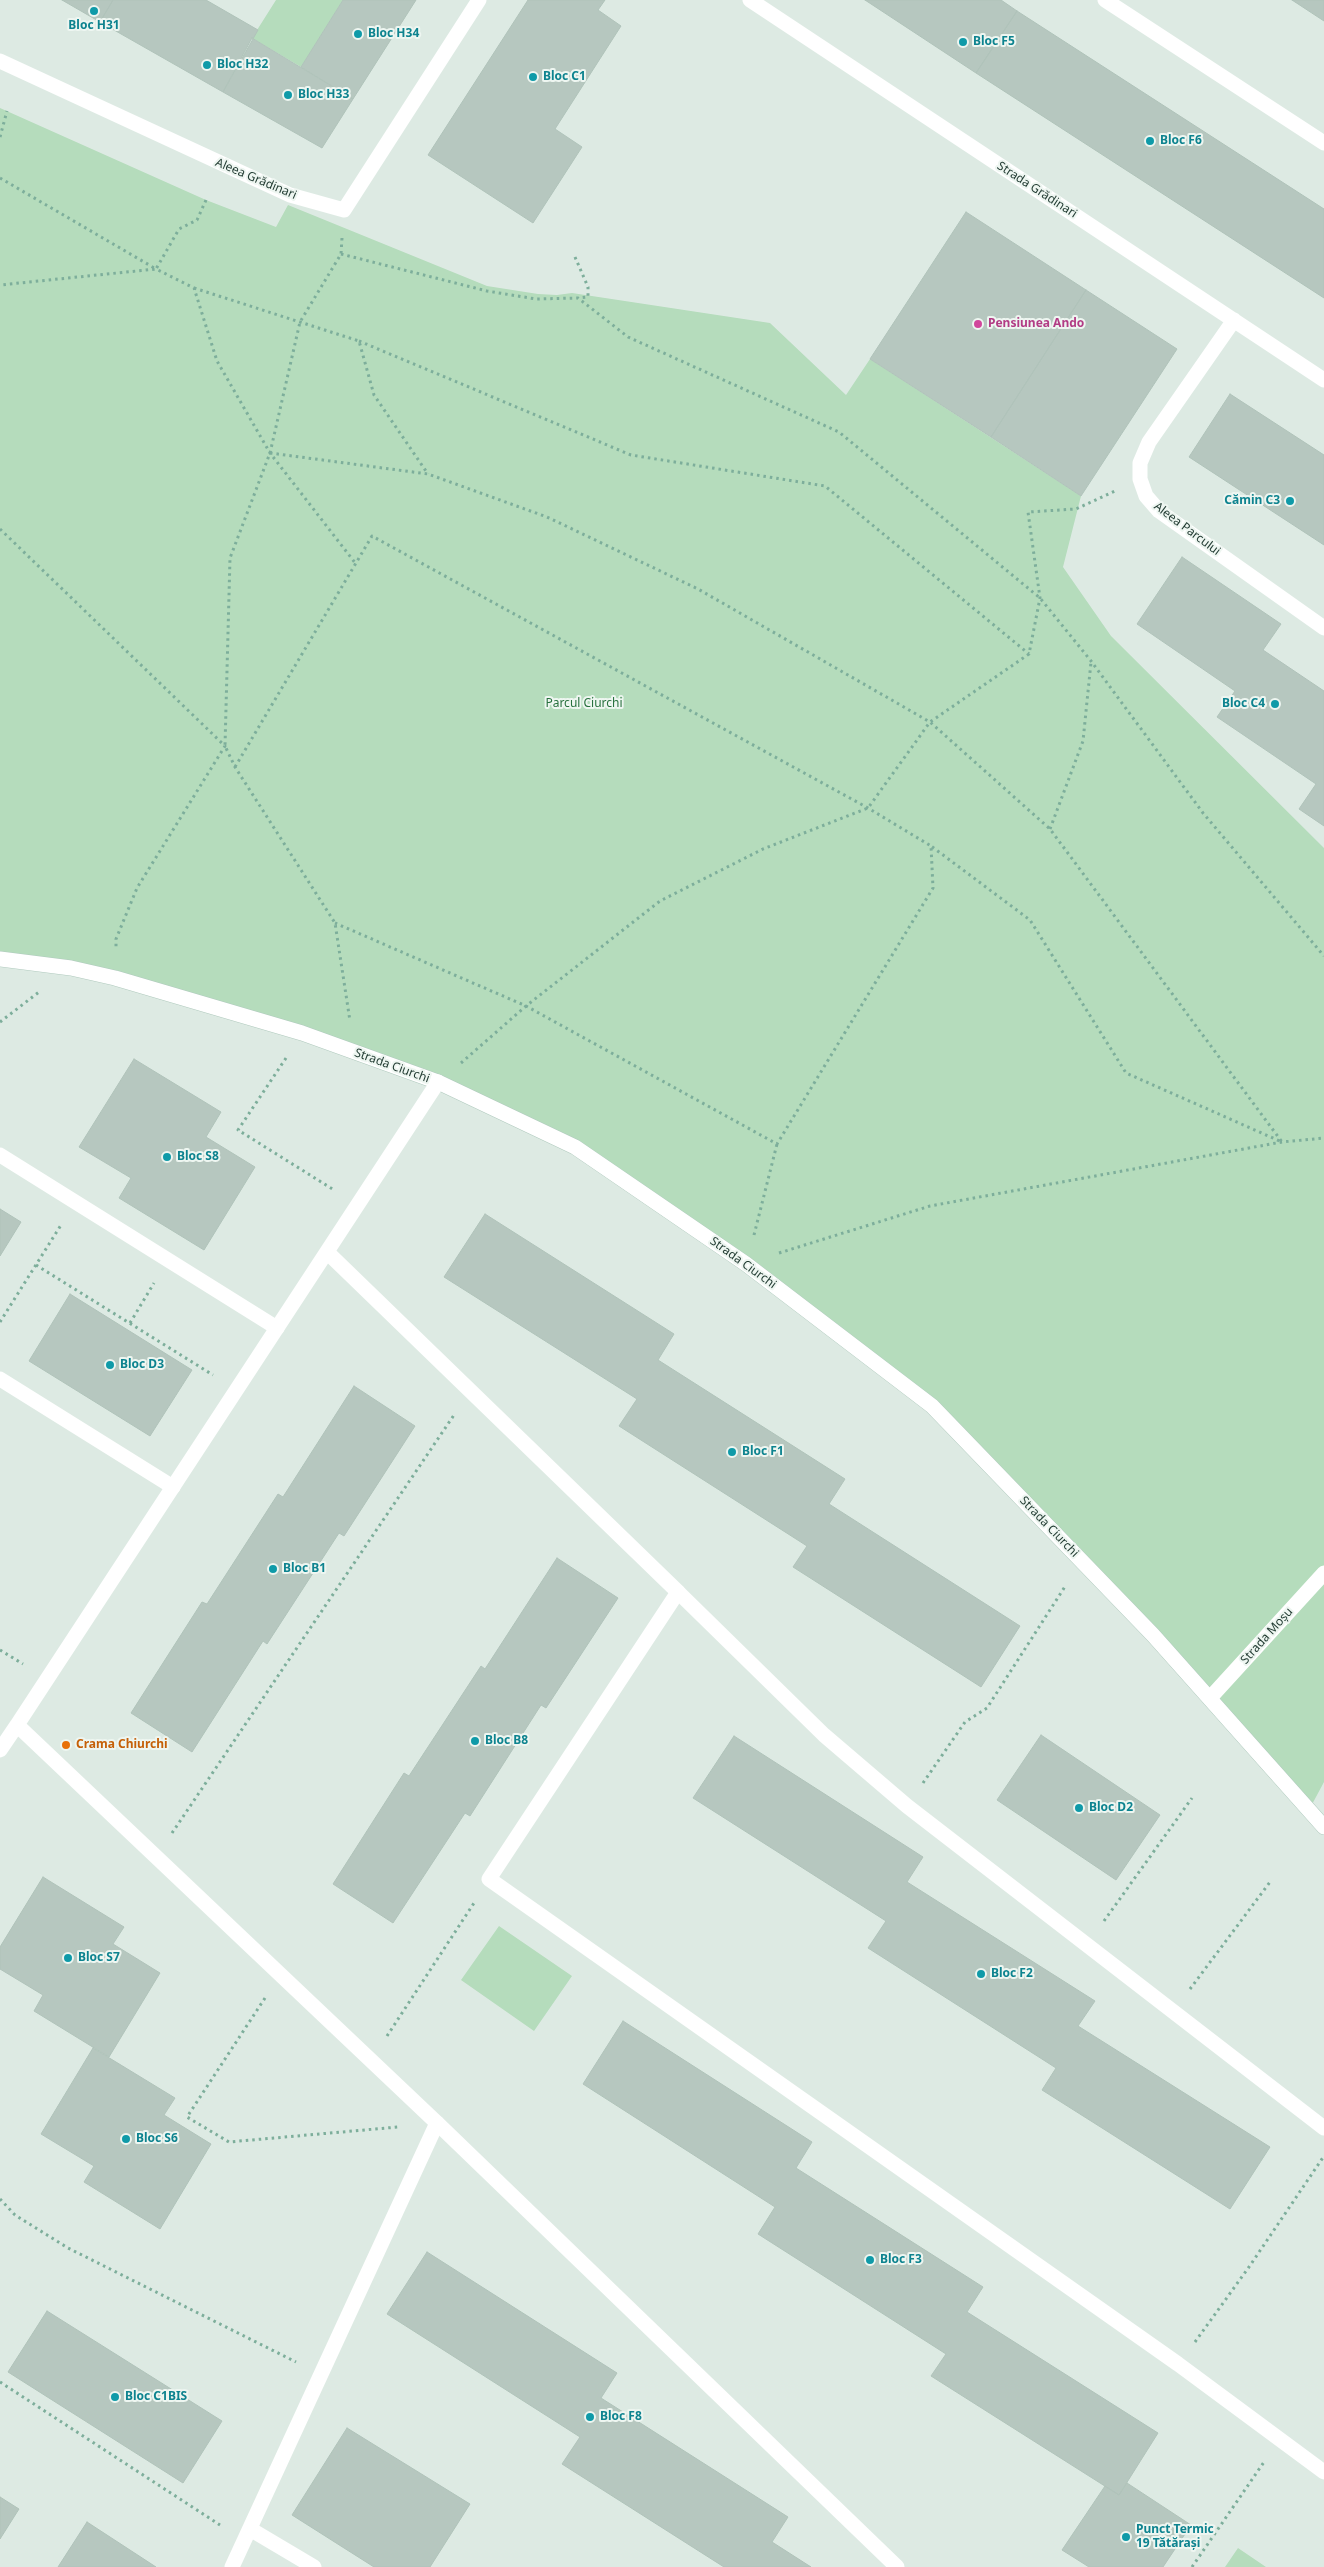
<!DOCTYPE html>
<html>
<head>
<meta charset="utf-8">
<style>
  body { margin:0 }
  canvas { display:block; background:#ddeae3 }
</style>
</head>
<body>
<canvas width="1324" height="2567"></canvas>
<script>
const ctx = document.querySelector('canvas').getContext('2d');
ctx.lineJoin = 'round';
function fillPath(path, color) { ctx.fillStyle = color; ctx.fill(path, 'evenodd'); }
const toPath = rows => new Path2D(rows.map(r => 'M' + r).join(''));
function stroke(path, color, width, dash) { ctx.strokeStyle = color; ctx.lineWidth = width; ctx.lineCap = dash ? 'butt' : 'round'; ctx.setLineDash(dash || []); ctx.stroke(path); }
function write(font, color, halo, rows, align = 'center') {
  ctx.font = font + ' "Noto Sans",sans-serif'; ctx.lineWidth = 4; ctx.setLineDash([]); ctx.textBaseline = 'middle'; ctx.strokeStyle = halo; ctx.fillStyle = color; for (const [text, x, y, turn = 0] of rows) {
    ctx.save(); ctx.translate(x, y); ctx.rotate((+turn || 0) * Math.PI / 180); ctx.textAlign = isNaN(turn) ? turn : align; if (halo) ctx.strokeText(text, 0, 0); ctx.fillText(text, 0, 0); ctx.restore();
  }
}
const green = toPath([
  [276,0,343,0,301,67,252,38],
  [0,108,206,200,276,227,288,205,487,286,538,294,557,295,572,293,770,323,846,395,870,359,1081,496,1063,567,1111,636,1324,848,1324,1782,1309,1810,932,1406,575,1147,438,1082,115,978,0,959],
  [499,1926,572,1976,534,2031,461,1980],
  [1238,2548,1266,2567,1225,2567]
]);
const building = toPath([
  [62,0,113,0,100,22,62,0],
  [113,0,206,0,258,30,223,92,100,22,113,0],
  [343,0,416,0,353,99,301,67,343,0],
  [528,0,605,0,598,10,621,26,555,129,582,147,533,223,428,155,528,0],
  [865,0,1001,0,1017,11,976,73,865,0],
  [1292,0,1324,0,1324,21,1292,0],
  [1017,11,1324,209,1324,298,976,73,1017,11],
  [252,38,353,99,322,148,223,92,252,38],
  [966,212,1086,290,991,437,870,359,966,212],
  [1086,290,1177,349,1081,496,991,437,1086,290],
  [1230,394,1324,455,1324,545,1189,457,1230,394],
  [1182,557,1281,624,1263,650,1324,691,1324,826,1299,809,1316,784,1217,717,1235,691,1137,624,1182,557],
  [134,1059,221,1112,206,1137,255,1167,204,1250,119,1198,131,1178,79,1147,134,1059],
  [0,1209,21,1222,0,1256,0,1209],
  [485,1214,674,1334,658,1360,845,1479,829,1504,1020,1626,981,1687,793,1567,807,1546,619,1426,637,1399,444,1277,485,1214],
  [70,1294,192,1370,150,1436,29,1361,70,1294],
  [354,1386,415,1426,344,1536,339,1533,267,1644,263,1641,192,1752,131,1713,202,1602,207,1604,278,1494,283,1497,354,1386],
  [557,1558,618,1598,546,1708,541,1705,470,1816,465,1813,393,1923,333,1884,404,1773,409,1776,481,1666,485,1669,557,1558],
  [1041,1735,1160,1815,1116,1880,997,1800,1041,1735],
  [734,1736,923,1857,907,1882,1095,2001,1078,2026,1270,2147,1230,2209,1042,2090,1056,2068,868,1948,886,1921,693,1798,734,1736],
  [43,1877,124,1927,113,1944,160,1973,109,2057,34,2011,43,1995,0,1969,0,1947,43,1877],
  [623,2021,812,2142,796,2168,983,2287,967,2312,1158,2433,1119,2495,931,2376,946,2354,758,2234,775,2207,583,2084,623,2021],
  [93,2048,175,2098,164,2115,211,2144,160,2229,84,2182,94,2166,41,2134,93,2048],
  [427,2252,617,2373,601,2398,788,2517,772,2542,811,2567,724,2567,562,2464,580,2437,387,2314,427,2252],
  [47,2311,222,2421,183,2483,8,2372,47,2311],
  [347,2428,470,2504,430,2567,374,2567,292,2515,347,2428],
  [1127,2483,1191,2525,1163,2567,1089,2567,1062,2550,1105,2486,1119,2495,1127,2483],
  [0,2497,19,2509,0,2539,0,2497],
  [87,2522,156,2567,58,2567,87,2522]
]);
const path = toPath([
  [0,137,7,111],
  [0,178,156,269,0,285],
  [206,200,197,220,179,229,156,269,194,288,217,361,270,453,356,564],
  [342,238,341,254,300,322,270,453,230,558,225,746,235,767,335,923,350,1021],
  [341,254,487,291,536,299,578,298,628,337,839,432,1040,598,1091,661,1203,813,1324,956],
  [575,257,588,287,588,297,579,298],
  [194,288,359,341,374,395,428,474],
  [359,341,631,455,825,486,1029,654],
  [270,453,428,474,547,517,698,589,930,722,1050,829,1282,1142,1126,1073,1030,920,931,846],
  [0,529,225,746,137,888,116,939,116,949],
  [235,767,372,536,868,808,931,846,933,888,777,1144,526,1006,335,923],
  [1050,829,1083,741,1091,662],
  [0,1022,39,992],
  [286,1058,238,1130,334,1190],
  [461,1063,526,1006,660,901,763,849,868,808,930,722,1029,654,1040,598,1028,512,1076,509,1115,491],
  [754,1235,777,1144],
  [779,1253,930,1206,1282,1142,1324,1138],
  [36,1265,213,1375],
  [0,1322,61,1225],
  [130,1323,154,1283],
  [0,1650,23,1664],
  [923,1783,965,1722,987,1708,1066,1585],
  [172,1833,454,1415],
  [1104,1921,1192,1798],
  [1190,1989,1270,1882],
  [265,1998,187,2117,229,2142,398,2127],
  [387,2036,474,1903],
  [0,2199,15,2215,68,2248,296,2362],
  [1195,2342,1249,2267,1324,2156],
  [0,2382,220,2525],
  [1192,2567,1264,2462]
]);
const lane = toPath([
  [1105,0,1324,143],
  [0,61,290,195,344,210,479,0],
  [0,1155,277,1328],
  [0,1379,173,1487],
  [678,1592,824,1735,907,1806,1324,2128],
  [1210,1698,1324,1573],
  [437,2123,897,2567],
  [250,2529,314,2567]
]);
const street = toPath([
  [750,0,1324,380],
  [1234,320,1149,442,1140,463,1140,479,1146,496,1159,511,1324,628],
  [327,1252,678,1592,489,1879,1178,2364,1324,2472],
  [0,1750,17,1725],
  [232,2567,437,2123,17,1725,438,1082]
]);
const secondary = toPath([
  [0,959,71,968,115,978,302,1033,438,1082,575,1147,746,1264,932,1406,1153,1635,1324,1827]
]);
const markers = [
  [94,11,5,"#0f9aa8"],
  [358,34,5,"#0f9aa8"],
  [963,42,5,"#0f9aa8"],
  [207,65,5,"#0f9aa8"],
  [533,77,5,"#0f9aa8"],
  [288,95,5,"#0f9aa8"],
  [1150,141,5,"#0f9aa8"],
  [978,324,5,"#d1479c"],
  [1290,501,5,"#0f9aa8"],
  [1275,704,5,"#0f9aa8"],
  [167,1157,5,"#0f9aa8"],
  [110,1365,5,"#0f9aa8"],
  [732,1452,5,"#0f9aa8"],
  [273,1569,5,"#0f9aa8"],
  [475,1741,5,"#0f9aa8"],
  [66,1745,5,"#e8710a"],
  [1079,1808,5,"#0f9aa8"],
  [68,1958,5,"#0f9aa8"],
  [981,1974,5,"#0f9aa8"],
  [126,2139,5,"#0f9aa8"],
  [870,2260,5,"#0f9aa8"],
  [115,2397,5,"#0f9aa8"],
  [590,2417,5,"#0f9aa8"],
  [1126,2537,5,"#0f9aa8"]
];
const cultureNames = [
  ["Bloc H31",94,26,"center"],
  ["Bloc H34",368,34],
  ["Bloc F5",973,42],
  ["Bloc H32",217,65],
  ["Bloc C1",543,77],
  ["Bloc H33",298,95],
  ["Bloc F6",1160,141],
  ["Cămin C3",1280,501,"right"],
  ["Bloc C4",1265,704,"right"],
  ["Bloc S8",177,1157],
  ["Bloc D3",120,1365],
  ["Bloc F1",742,1452],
  ["Bloc B1",283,1569],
  ["Bloc B8",485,1741],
  ["Bloc D2",1089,1808],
  ["Bloc S7",78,1958],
  ["Bloc F2",991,1974],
  ["Bloc S6",136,2139],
  ["Bloc F3",880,2260],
  ["Bloc C1BIS",125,2397],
  ["Bloc F8",600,2417],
  ["Punct Termic",1136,2530],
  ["19 Tătărași",1136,2544]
];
const streetNames = [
  ["Aleea Grădinari",256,179,23],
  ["Strada Grădinari",1037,190,33],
  ["Aleea Parcului",1187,529,37],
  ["Strada Ciurchi",392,1066,20],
  ["Strada Ciurchi",743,1263,36],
  ["Strada Ciurchi",1049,1527,46],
  ["Strada Moșu",1267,1636,-48]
];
const hotelNames = [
  ["Pensiunea Ando",988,324]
];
const parkNames = [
  ["Parcul Ciurchi",584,704]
];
const foodNames = [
  ["Crama Chiurchi",76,1745]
];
fillPath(green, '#b5dcbc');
fillPath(building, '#b6c7bf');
stroke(building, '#b0c3ba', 1);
stroke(secondary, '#b0cabe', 16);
stroke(path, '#7dae9b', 3, [2.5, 4]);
stroke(lane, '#fff', 15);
stroke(street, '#fff', 15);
stroke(secondary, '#fff', 15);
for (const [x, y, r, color] of markers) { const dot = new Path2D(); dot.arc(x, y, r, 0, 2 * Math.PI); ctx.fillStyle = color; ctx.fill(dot); stroke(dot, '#eef6f1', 2); }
write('bold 12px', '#0d838f', '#eef6f1', cultureNames, 'left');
write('12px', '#1f3930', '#eef6f1', streetNames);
write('bold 12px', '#b23c85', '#eef6f1', hotelNames, 'left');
write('12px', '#28713e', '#eef6f1', parkNames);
write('bold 12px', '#c56008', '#eef6f1', foodNames, 'left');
</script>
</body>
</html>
